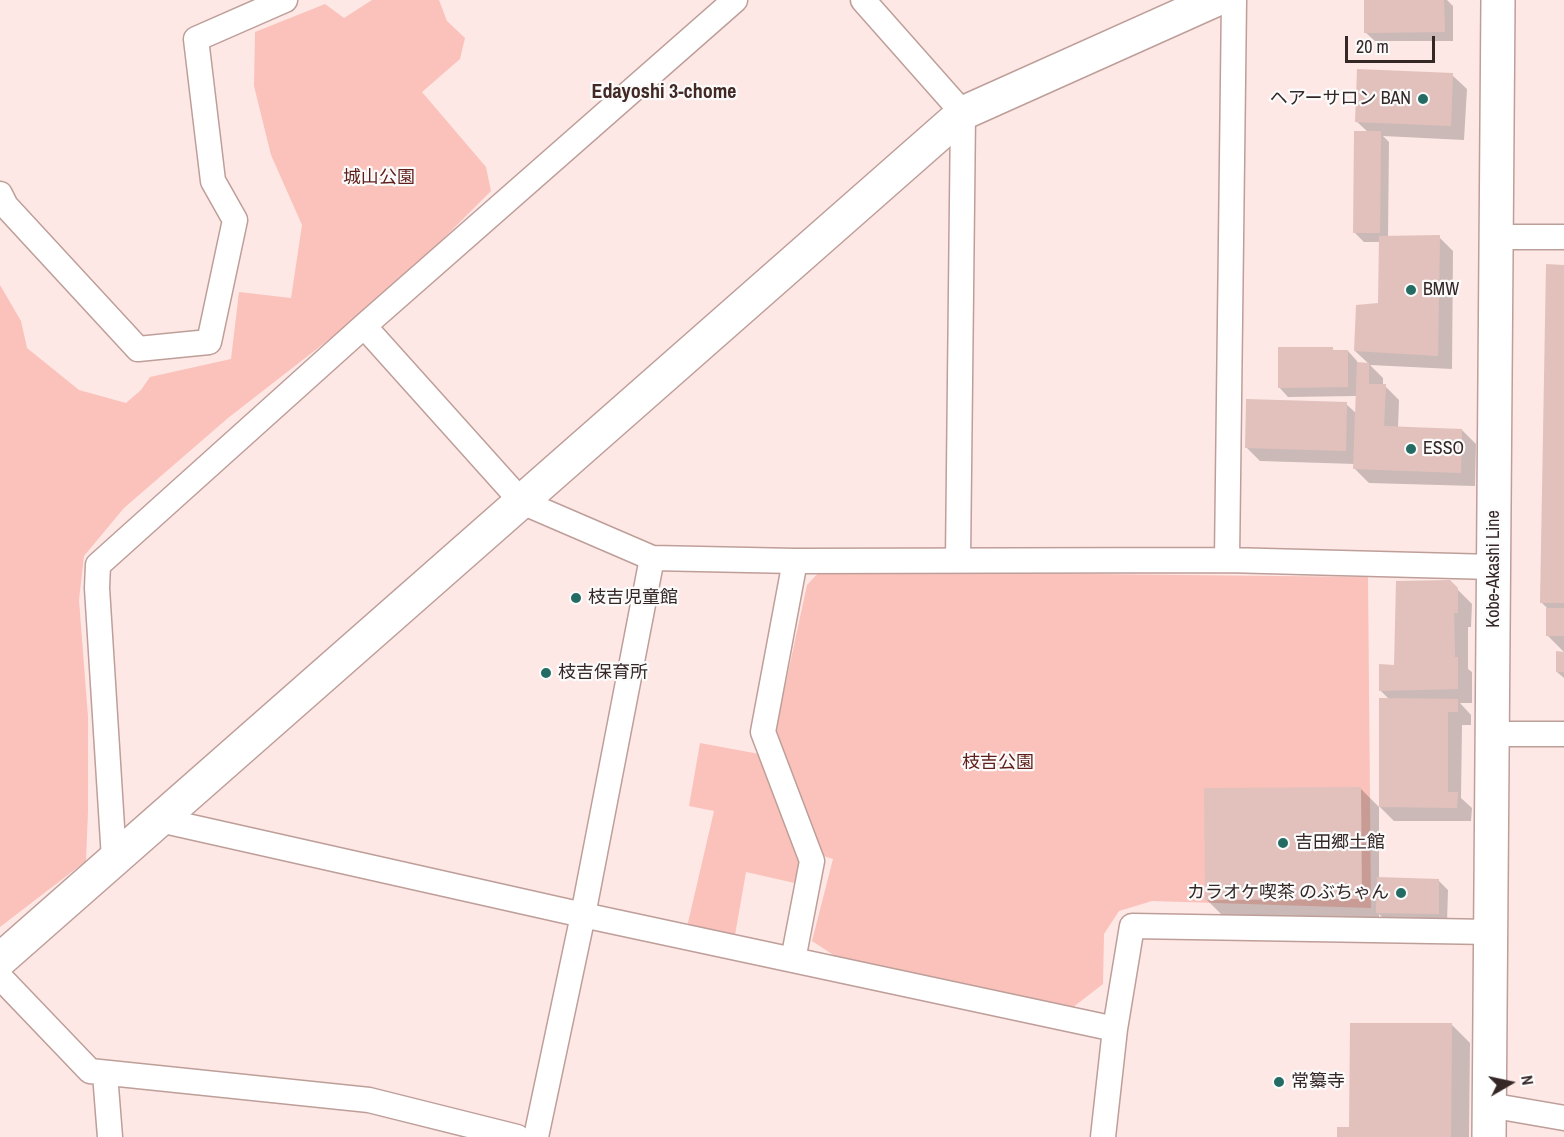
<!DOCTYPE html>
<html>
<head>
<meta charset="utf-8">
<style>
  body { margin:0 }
  #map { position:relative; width:1564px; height:1137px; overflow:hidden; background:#fde8e5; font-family:"Archivo Narrow",sans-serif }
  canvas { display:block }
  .north { position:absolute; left:1480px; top:1053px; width:60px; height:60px; -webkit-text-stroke:4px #fbfbfb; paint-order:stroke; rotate:81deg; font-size:16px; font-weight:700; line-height:24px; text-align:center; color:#342726 }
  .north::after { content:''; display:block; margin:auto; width:21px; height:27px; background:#342726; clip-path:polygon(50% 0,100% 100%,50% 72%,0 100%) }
  .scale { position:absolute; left:1345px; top:36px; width:90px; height:27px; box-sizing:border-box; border:3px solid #342726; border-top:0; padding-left:8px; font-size:18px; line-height:21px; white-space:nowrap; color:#342726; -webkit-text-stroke:4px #fbfbfb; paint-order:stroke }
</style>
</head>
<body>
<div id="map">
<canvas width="1564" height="1137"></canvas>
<div class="north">N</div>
<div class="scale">20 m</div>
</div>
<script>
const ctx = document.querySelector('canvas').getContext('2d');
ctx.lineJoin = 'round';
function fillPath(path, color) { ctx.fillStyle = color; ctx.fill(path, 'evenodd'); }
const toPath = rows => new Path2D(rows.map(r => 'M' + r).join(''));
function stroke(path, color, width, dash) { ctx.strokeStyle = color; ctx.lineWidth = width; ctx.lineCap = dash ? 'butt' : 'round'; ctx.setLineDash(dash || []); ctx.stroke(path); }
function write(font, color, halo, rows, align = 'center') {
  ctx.font = font + ' "Archivo Narrow","Noto Sans JP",sans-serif'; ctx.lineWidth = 4.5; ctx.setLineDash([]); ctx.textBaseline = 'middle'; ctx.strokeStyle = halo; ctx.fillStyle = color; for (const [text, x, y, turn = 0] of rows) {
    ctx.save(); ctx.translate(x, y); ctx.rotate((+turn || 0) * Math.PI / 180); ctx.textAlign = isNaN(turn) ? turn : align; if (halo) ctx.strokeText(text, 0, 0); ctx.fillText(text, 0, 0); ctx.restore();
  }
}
const green = toPath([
  [372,0,439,0,447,21,465,38,460,59,422,92,486,167,491,191,390,292,228,418,124,508,84,556,79,600,88,717,88,811,86,861,0,927,0,285,21,321,27,348,79,390,126,403,141,390,150,377,231,359,239,292,291,298,302,225,271,155,254,86,255,32,325,4,344,18],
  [820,571,1368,577,1371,908,1152,901,1119,911,1104,934,1103,984,1072,1008,835,956,812,941,833,859,805,850,799,884,746,872,735,935,687,927,714,811,689,806,700,743,770,756,807,585]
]);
const shadow = toPath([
  [1366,0,1447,0,1453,6,1453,41,1375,41,1365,32],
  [1452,75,1467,89,1464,140,1383,136,1389,142,1388,237,1439,237,1453,251,1452,369,1370,365,1383,378,1383,386,1385,386,1399,400,1398,428,1462,430,1476,444,1475,486,1369,483,1355,469,1355,464,1260,461,1246,447,1346,404,1357,414,1357,396,1288,397,1279,387,1332,349,1335,351,1348,351,1357,361,1357,364,1369,364,1355,351,1379,305,1380,242,1364,242,1355,233,1368,132,1356,121],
  [1564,266,1564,652,1547,635,1548,609,1542,603],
  [1450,582,1472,604,1471,627,1468,627,1468,669,1472,672,1472,703,1460,703,1471,715,1471,725,1462,725,1461,798,1472,808,1471,821,1394,821,1380,807,1390,700,1380,690],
  [1564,653,1564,678,1557,672],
  [1360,788,1379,807,1379,879,1438,880,1448,890,1447,923,1387,922,1379,914,1379,917,1225,918,1206,899],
  [1452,1025,1470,1043,1469,1137,1338,1137,1350,1128]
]);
const building = toPath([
  [1364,0,1444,0,1445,32,1364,33],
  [1357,69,1453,73,1451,126,1355,122],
  [1354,131,1381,131,1380,233,1353,233],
  [1440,235,1438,356,1354,351,1356,305,1378,303,1379,236],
  [1546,264,1564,265,1564,603,1540,603],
  [1278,347,1333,347,1333,350,1348,350,1348,387,1278,388],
  [1357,362,1369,363,1369,384,1386,384,1384,426,1462,429,1461,473,1353,469],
  [1246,399,1347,402,1346,451,1245,448],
  [1450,580,1458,588,1458,613,1454,613,1455,657,1458,657,1458,689,1379,691,1379,664,1394,665,1396,581],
  [1546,608,1564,608,1564,636,1546,636],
  [1556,651,1564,652,1564,672,1556,672],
  [1379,698,1458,699,1458,712,1448,712,1448,792,1458,792,1457,808,1379,807],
  [1361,787,1362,899,1205,900,1204,788],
  [1377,877,1439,879,1439,914,1376,913],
  [1350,1023,1452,1023,1451,1137,1337,1137,1337,1127,1349,1127]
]);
const street = toPath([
  [863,0,963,113,958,560],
  [0,194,6,206,138,349,209,342,235,220,213,181,196,39,285,0],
  [1497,237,1564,237],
  [364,326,522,502,652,558,795,561,1227,560,1493,567],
  [1227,560,1234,0],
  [1493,734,1564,734],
  [160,820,583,915,1115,1029],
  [114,859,97,588,98,565,364,326,735,0],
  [793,960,812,861,763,732,795,561],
  [0,977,90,1071,369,1100,517,1137],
  [105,1074,110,1137],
  [1489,1105,1564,1118],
  [536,1137,583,915,652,558],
  [1103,1137,1115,1029,1132,926,1491,932]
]);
const secondary = toPath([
  [0,960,963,113,1215,0]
]);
const primary = toPath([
  [1489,1137,1498,0]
]);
const markers = [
  [1423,99,6,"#246c63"],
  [1411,290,6,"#246c63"],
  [1411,449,6,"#246c63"],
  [576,598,6,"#246c63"],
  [546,673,6,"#246c63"],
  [1283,843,6,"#246c63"],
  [1401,893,6,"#246c63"],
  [1279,1082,6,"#246c63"]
];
const poiNames = [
  ["ヘアーサロン BAN",1411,99,"right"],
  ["BMW",1423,290],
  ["ESSO",1423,449],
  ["枝吉児童館",588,598],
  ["枝吉保育所",558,673],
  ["吉田郷土館",1295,843],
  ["カラオケ喫茶 のぶちゃん",1389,893,"right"],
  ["常纂寺",1291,1082]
];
const parkNames = [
  ["城山公園",379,178],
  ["枝吉公園",998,763]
];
const streetNames = [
  ["Kobe-Akashi Line",1494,569,-90]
];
const neighbourhoodNames = [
  ["Edayoshi 3-chome",664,93]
];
fillPath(green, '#fac2ba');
fillPath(shadow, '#0003');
fillPath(building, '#e2c1bc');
stroke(street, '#be9e99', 27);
stroke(secondary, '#be9e99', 36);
stroke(primary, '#be9e99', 36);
stroke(street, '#fff', 24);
stroke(secondary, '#fff', 33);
stroke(primary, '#fff', 33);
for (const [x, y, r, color] of markers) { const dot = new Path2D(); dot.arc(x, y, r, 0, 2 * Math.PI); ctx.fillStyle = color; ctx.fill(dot); stroke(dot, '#fbfbfb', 2); }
write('18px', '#342726', '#fbfbfb', poiNames, 'left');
write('18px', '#5f1e19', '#fbfbfb', parkNames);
write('18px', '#342726', '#fbfbfb', streetNames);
write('bold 20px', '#422925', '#fbfbfb', neighbourhoodNames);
</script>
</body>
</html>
